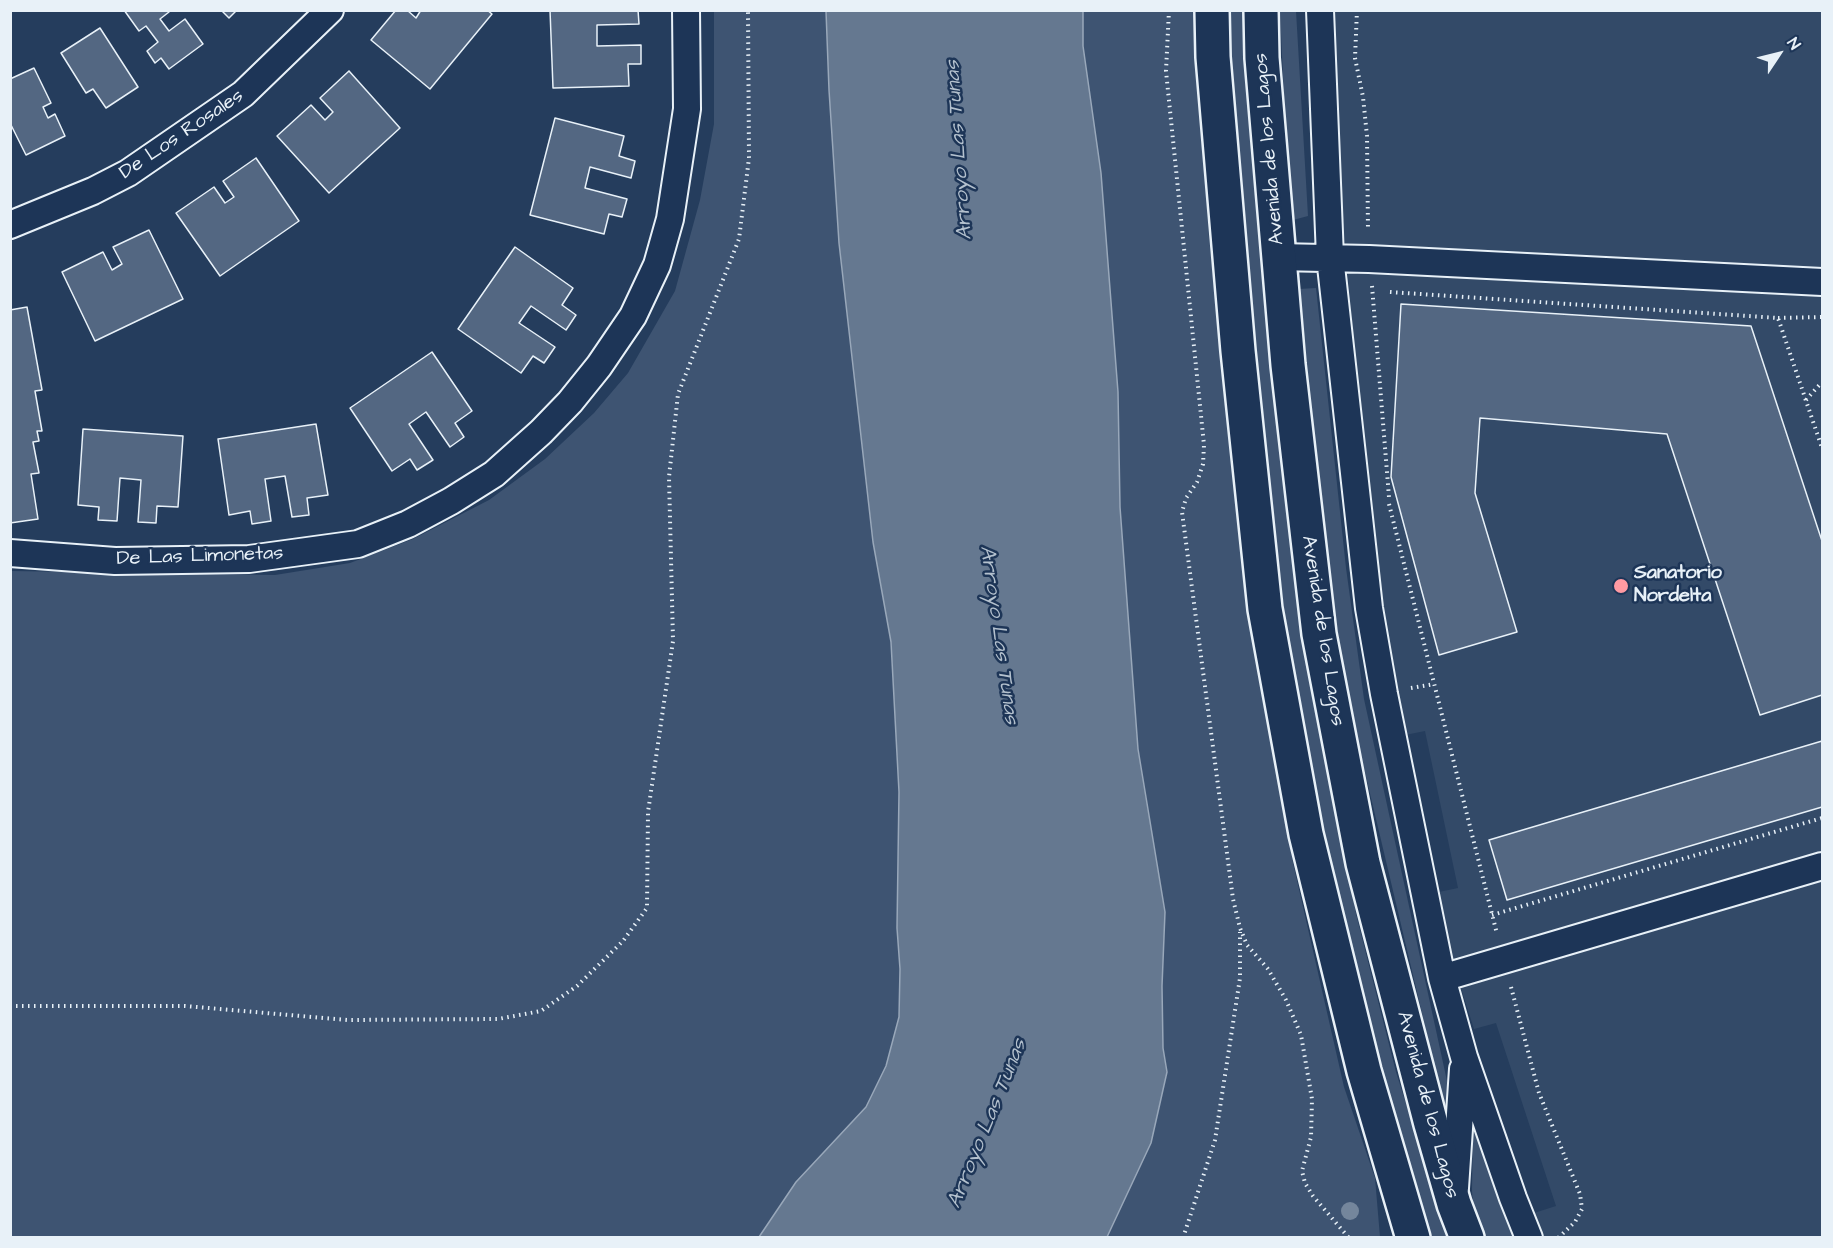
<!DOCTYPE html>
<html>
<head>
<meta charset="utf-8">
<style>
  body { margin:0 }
  #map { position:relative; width:1833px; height:1248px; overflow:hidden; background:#253d5d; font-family:"Architects Daughter",sans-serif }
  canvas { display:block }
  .frame { position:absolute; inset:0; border:12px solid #e8f1f8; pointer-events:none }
  .north { position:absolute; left:1749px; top:24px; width:60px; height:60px; -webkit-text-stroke:4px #1d3557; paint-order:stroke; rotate:55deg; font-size:16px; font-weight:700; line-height:24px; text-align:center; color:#e8f1f8 }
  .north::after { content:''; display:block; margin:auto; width:21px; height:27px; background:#e8f1f8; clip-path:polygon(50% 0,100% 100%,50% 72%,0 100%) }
</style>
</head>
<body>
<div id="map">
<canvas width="1833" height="1248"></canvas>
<div class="frame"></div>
<div class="north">N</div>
</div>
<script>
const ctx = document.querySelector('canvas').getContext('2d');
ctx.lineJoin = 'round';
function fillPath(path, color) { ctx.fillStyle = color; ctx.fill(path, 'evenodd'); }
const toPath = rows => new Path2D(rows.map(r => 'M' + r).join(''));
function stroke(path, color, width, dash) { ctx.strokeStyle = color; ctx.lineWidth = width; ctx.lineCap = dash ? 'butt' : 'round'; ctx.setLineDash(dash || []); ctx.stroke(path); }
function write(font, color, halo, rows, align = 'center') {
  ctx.font = font + ' "Architects Daughter",sans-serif'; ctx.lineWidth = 5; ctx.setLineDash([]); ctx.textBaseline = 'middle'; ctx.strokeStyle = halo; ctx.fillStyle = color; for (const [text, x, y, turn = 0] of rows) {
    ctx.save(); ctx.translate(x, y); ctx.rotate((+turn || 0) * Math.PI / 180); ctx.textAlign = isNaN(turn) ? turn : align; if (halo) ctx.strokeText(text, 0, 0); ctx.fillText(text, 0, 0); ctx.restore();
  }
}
const built = toPath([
  [1328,11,1822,11,1822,1237,1544,1237,1534,1213,1556,1206,1496,1023,1474,1029,1442,929,1434,893,1458,888,1425,731,1400,736,1370,526,1341,198]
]);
const green = toPath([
  [714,11,826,11,829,90,839,243,873,542,891,642,899,792,897,928,900,969,899,1017,886,1066,866,1107,796,1182,759,1237,11,1238,11,571,275,575,350,563,413,539,489,500,545,459,594,413,628,373,675,291,700,200,714,124],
  [1083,11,1194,11,1209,238,1243,549,1293,863,1344,1087,1375,1178,1380,1237,1107,1237,1151,1143,1167,1073,1163,1048,1162,986,1165,912,1138,749,1120,507,1118,392,1083,46],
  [1228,11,1246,11,1312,673,1356,914,1396,1072,1448,1237,1428,1237,1339,922,1292,678,1259,391,1242,216],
  [1280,11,1296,11,1308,216,1293,220,1287,163],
  [1316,288,1346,568,1364,699,1447,1081,1448,1123,1350,709,1328,571,1299,289],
  [1473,1113,1516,1237,1482,1237,1474,1218,1472,1191]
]);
const water = toPath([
  [826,11,1083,11,1083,46,1101,173,1118,392,1120,507,1138,749,1165,912,1162,986,1163,1048,1167,1072,1151,1143,1107,1237,759,1237,796,1182,866,1107,886,1066,899,1017,900,969,897,928,899,792,891,642,873,542,839,243,829,90,826,11]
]);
const building = toPath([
  [124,10,168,10,169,12,160,19,169,31,185,19,203,44,169,69,161,58,155,63,147,51,158,42,146,26,139,31,124,10],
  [221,10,237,10,229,18,221,10],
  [396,10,407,10,416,18,421,10,487,10,492,14,430,89,371,40,396,10],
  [550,10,638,10,639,24,597,25,597,46,641,45,641,64,628,64,629,86,553,88,550,10],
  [100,28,138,87,106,108,93,89,86,93,61,53,100,28],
  [34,68,51,103,43,107,48,118,55,114,65,136,26,155,10,123,10,79,34,68],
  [349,71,400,128,329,193,277,136,311,105,325,120,333,112,320,98,349,71],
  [555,118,624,136,619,156,635,161,631,178,590,167,585,188,627,199,622,217,609,214,604,234,530,215,555,118],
  [256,158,299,221,220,276,176,213,214,187,225,203,234,197,223,181,256,158],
  [149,230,183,299,95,341,62,272,103,252,112,270,122,264,113,247,149,230],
  [515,247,573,288,562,305,576,315,566,330,531,306,519,323,555,347,544,363,533,356,521,373,458,329,515,247],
  [1401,304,1751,326,1822,541,1822,695,1760,715,1667,434,1480,418,1475,493,1517,632,1439,655,1391,477,1401,304],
  [27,307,42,390,35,391,42,431,37,431,39,441,33,442,39,473,31,474,38,519,10,523,10,310,27,307],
  [432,352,472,411,455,423,464,437,450,447,426,412,409,424,433,460,417,470,410,459,392,471,350,408,432,352],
  [316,424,328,495,307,498,309,515,292,517,285,476,265,479,271,521,252,524,250,511,229,515,218,439,316,424],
  [83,429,183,436,178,507,157,506,156,523,138,522,141,480,120,478,117,521,98,520,99,507,78,505,83,429],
  [1822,741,1822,807,1507,900,1489,840,1822,741]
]);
const path = toPath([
  [1169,10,1166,71,1204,445,1203,464,1197,482,1186,498,1182,512,1233,899,1240,928,1247,945,1268,969,1286,1000,1301,1035,1312,1099,1311,1137,1302,1171,1305,1183,1313,1196,1349,1238],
  [1357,10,1355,58,1363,97,1367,136,1368,231],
  [1372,286,1389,497],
  [1390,292,1778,318,1822,448],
  [1778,318,1822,317],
  [1806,400,1822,382],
  [1389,504,1497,934],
  [1411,688,1434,684],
  [1492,915,1822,818],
  [1511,987,1539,1093,1580,1194,1582,1209,1575,1222,1558,1238],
  [10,1006,185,1006,347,1020,498,1019,541,1011,577,986,623,941,647,908,648,812,673,641,669,477,678,394,739,239,749,158,748,10],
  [1183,1238,1215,1140,1240,978,1240,932]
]);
const street = toPath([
  [1320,10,1330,257,1369,608,1384,694,1442,978,1464,1057,1513,1198,1529,1238],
  [10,225,93,191,128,173,243,94,330,10],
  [1278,257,1369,259,1822,282],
  [10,553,115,561,249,559,358,544,408,524,451,501,494,474,541,432,570,402,599,366,633,316,657,265,670,219,687,109,686,10],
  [1442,978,1822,866],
  [1455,1188,1463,1069]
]);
const secondary = toPath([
  [1212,10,1213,57,1238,351,1265,609,1306,834,1364,1071,1413,1238],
  [1261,10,1262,58,1288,365,1319,634,1363,863,1431,1124,1454,1204,1467,1238]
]);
const trees = [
  [1350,1211]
];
const markers = [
  [1621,586,8,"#ff9aa2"]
];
const streetNames = [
  ["De Los Rosales",182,135,-34],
  ["Avenida de los Lagos",1270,149,-95],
  ["De Las Limonetas",200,557,-2],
  ["Avenida de los Lagos",1322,631,81],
  ["Avenida de los Lagos",1427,1105,75]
];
const poiNames = [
  ["Sanatorio",1634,574],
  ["Nordelta",1634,597]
];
const waterNames = [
  ["Arroyo Las Tunas",960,150,-94],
  ["Arroyo Las Tunas",998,635,82],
  ["Arroyo Las Tunas",988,1124,-68]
];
fillPath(built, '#334a68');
fillPath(green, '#3e5472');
fillPath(water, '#657890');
stroke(water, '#99a8ba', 1.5);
fillPath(building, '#536782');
stroke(building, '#e8f1f8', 1.5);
stroke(street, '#e8f1f8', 30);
stroke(secondary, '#e8f1f8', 38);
stroke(path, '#e8f1f8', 4, [1.5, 4.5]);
stroke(street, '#1d3557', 26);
stroke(secondary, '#1d3557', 33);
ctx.fillStyle = '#74869c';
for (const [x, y] of trees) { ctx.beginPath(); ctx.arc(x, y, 9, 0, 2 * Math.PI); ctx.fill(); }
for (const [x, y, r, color] of markers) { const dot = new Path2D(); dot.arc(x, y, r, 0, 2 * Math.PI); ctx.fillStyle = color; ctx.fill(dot); stroke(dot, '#1d3557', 2); }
write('20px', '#e8f1f8', '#1d3557', streetNames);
write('bold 20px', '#e8f1f8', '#1d3557', poiNames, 'left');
write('italic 21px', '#b4c1ce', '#1d3557', waterNames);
</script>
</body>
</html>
